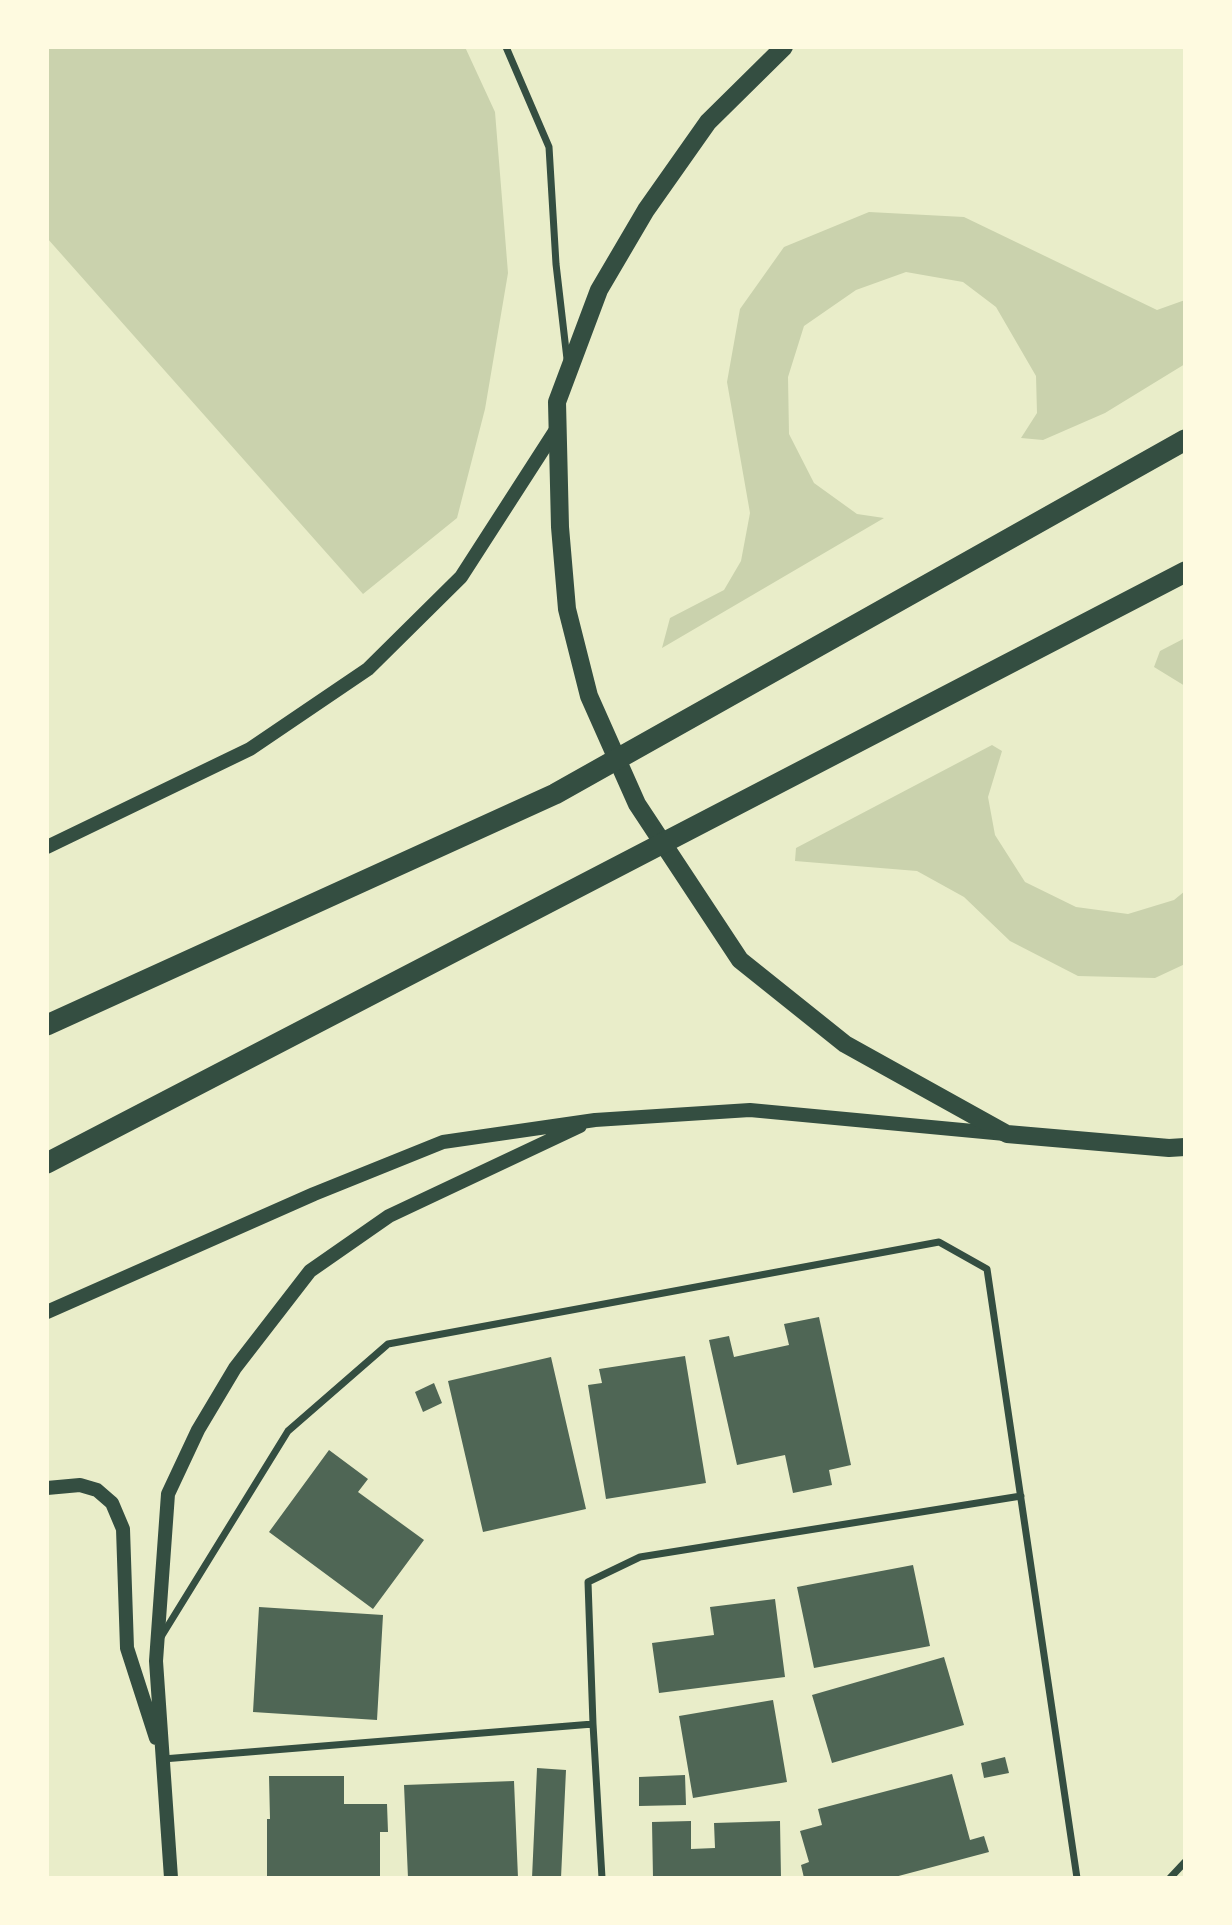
<!DOCTYPE html>
<html>
<head>
<meta charset="utf-8">
<style>
  body { margin:0 }
  #map { position:relative; width:1232px; height:1925px; overflow:hidden; background:#e9edc9; font-family:"Space Grotesk",sans-serif }
  canvas { display:block }
  .frame { position:absolute; inset:0; border:49px solid #fefae0; pointer-events:none }
</style>
</head>
<body>
<div id="map">
<canvas width="1232" height="1925"></canvas>
<div class="frame"></div>
</div>
<script>
const ctx = document.querySelector('canvas').getContext('2d');
ctx.lineJoin = 'round';
function fillPath(path, color) { ctx.fillStyle = color; ctx.fill(path, 'evenodd'); }
const toPath = rows => new Path2D(rows.map(r => 'M' + r).join(''));
function stroke(path, color, width, dash) { ctx.strokeStyle = color; ctx.lineWidth = width; ctx.lineCap = dash ? 'butt' : 'round'; ctx.setLineDash(dash || []); ctx.stroke(path); }
const green = toPath([
  [47,47,465,47,495,112,508,273,485,409,457,518,363,594,47,238],
  [869,212,964,217,1157,310,1185,300,1185,364,1105,413,1043,440,1021,438,1037,413,1036,376,996,307,963,282,906,272,856,290,804,326,788,377,789,434,814,483,857,514,884,518,662,648,670,618,724,590,741,561,750,513,727,382,740,309,784,247],
  [1185,638,1185,686,1154,667,1160,651],
  [992,745,1002,751,988,797,995,835,1025,882,1076,907,1128,914,1174,900,1185,891,1185,964,1155,978,1078,976,1010,941,964,897,917,871,795,861,796,848]
]);
const building = toPath([
  [819,1317,851,1465,829,1470,832,1485,793,1493,785,1455,737,1465,709,1340,729,1336,734,1357,789,1345,784,1324],
  [685,1356,706,1483,606,1499,588,1385,602,1383,599,1369],
  [551,1357,586,1509,483,1532,448,1381],
  [434,1383,442,1403,423,1412,415,1392],
  [329,1450,368,1479,358,1492,424,1540,373,1609,269,1532],
  [913,1565,930,1646,814,1668,797,1587],
  [775,1599,785,1677,659,1693,652,1643,714,1635,710,1607],
  [259,1607,383,1615,377,1720,253,1712],
  [944,1657,964,1725,832,1763,812,1695],
  [773,1700,787,1782,693,1798,679,1716],
  [1005,1757,1009,1773,984,1778,981,1763],
  [537,1768,566,1770,561,1878,532,1878],
  [952,1774,970,1840,984,1836,989,1852,891,1878,804,1878,801,1865,809,1862,800,1831,822,1825,818,1809],
  [685,1775,686,1805,639,1806,639,1777],
  [269,1776,344,1776,344,1804,387,1804,388,1832,380,1832,380,1878,267,1878,267,1819,270,1819],
  [514,1781,518,1878,408,1878,404,1785],
  [691,1821,691,1849,715,1848,714,1823,780,1821,781,1878,653,1878,652,1822]
]);
const minor = toPath([
  [506,47,549,147,556,264,567,359],
  [161,1637,288,1431,388,1344,939,1242,987,1269,1077,1878],
  [593,1724,588,1582,640,1557,1021,1496],
  [163,1759,593,1724,602,1878],
  [1170,1878,1185,1862]
]);
const secondary = toPath([
  [47,847,250,749,368,669,461,577,557,428],
  [47,1312,314,1194,443,1142,595,1120,750,1110,1005,1134],
  [47,1488,80,1485,97,1490,112,1503,123,1529,127,1648,156,1738],
  [171,1878,156,1661,168,1494,198,1430,235,1368,310,1271,389,1216,580,1126]
]);
const primary = toPath([
  [784,47,708,122,646,210,599,290,557,402,560,527,567,609,589,696,637,804,740,960,845,1044,1007,1134,1169,1148,1185,1147]
]);
const motorway = toPath([
  [47,1025,555,794,1185,440],
  [47,1163,1185,572]
]);
fillPath(green, '#cad2ad');
fillPath(building, '#4f6655');
stroke(minor, '#344e41', 7);
stroke(secondary, '#344e41', 14);
stroke(primary, '#344e41', 18);
stroke(motorway, '#344e41', 21);
</script>
</body>
</html>
